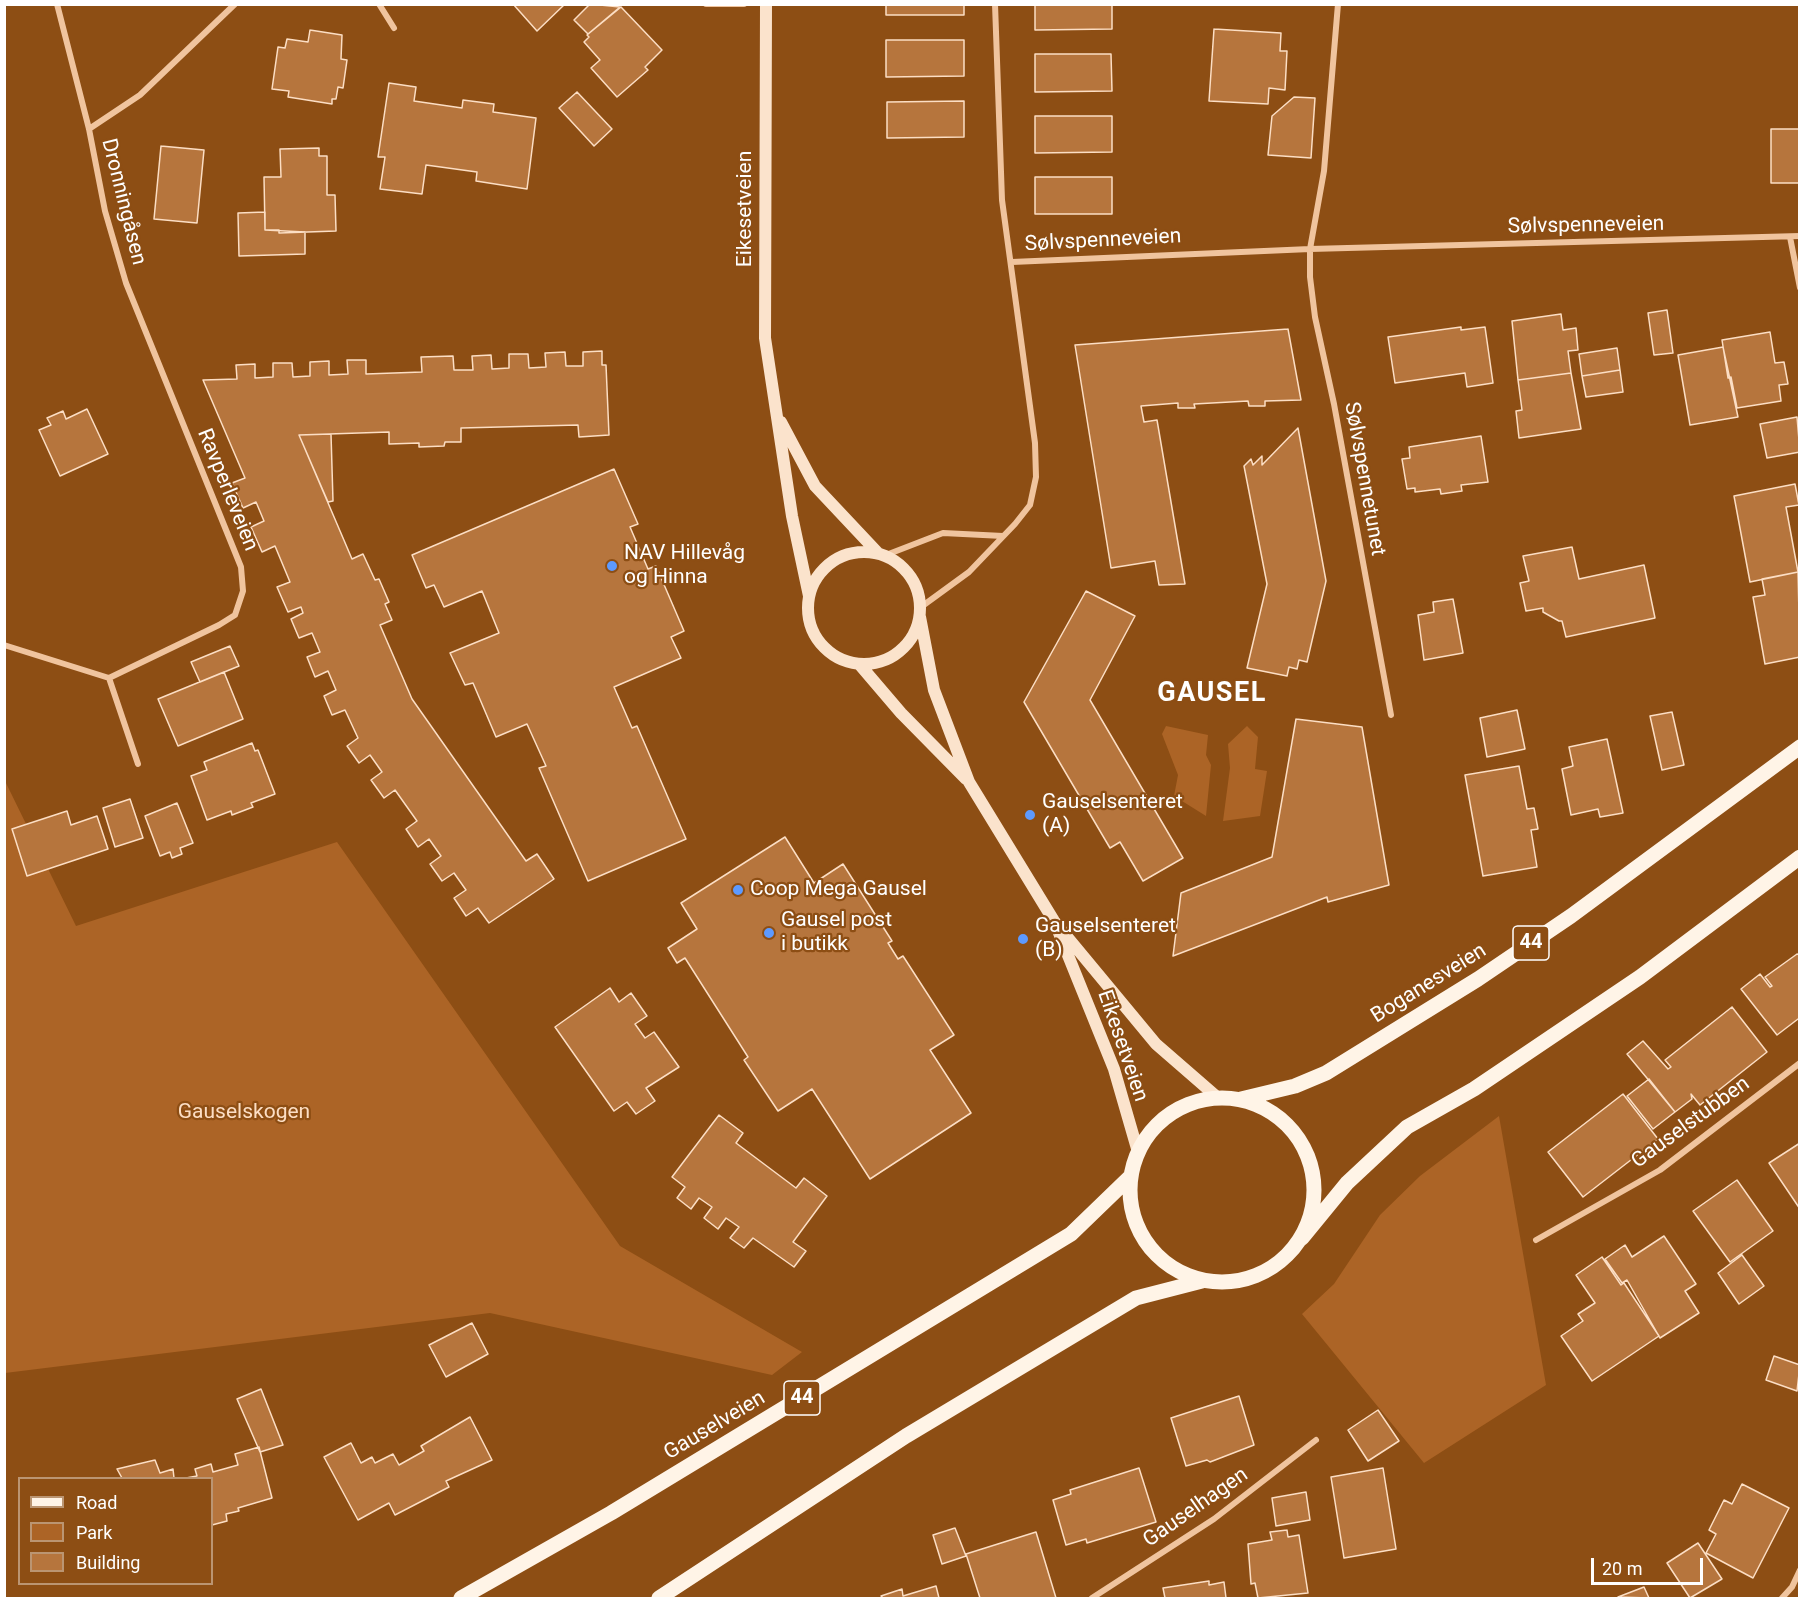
<!DOCTYPE html>
<html>
<head>
<meta charset="utf-8">
<style>
  body { margin:0 }
  #map { position:relative; width:1804px; height:1603px; overflow:hidden; background:#8d4e14; font-family:Roboto,sans-serif }
  canvas { display:block }
  .frame { position:absolute; inset:0; border:6px solid #fff; pointer-events:none }
  .legend { position:absolute; left:18px; top:1477px; width:195px; height:108px; box-sizing:border-box; background:#8d4e14; border:2px solid #bb9572; margin:0; padding:8px 10px; list-style:none; font-size:18px; color:#fff }
  .legend li { display:flex; align-items:center; gap:12px; height:30px }
  .legend b { width:30px; border:2px solid #bb9572 }
  .scale { position:absolute; left:1591px; top:1558px; width:112px; height:27px; box-sizing:border-box; border:3px solid #fff; border-top:0; padding-left:8px; font-size:18px; line-height:21px; white-space:nowrap; color:#fff; -webkit-text-stroke:4px #8d4e14; paint-order:stroke }
</style>
</head>
<body>
<div id="map">
<canvas width="1804" height="1603"></canvas>
<div class="frame"></div>
<ul class="legend">
<li><b style="height:8px;background:#fff4e7"></b>Road</li>
<li><b style="height:16px;background:#ac6426"></b>Park</li>
<li><b style="height:16px;background:#b6753d"></b>Building</li>
</ul>
<div class="scale">20 m</div>
</div>
<script>
const ctx = document.querySelector('canvas').getContext('2d');
ctx.lineJoin = 'round';
function fillPath(path, color) { ctx.fillStyle = color; ctx.fill(path, 'evenodd'); }
const toPath = rows => new Path2D(rows.map(r => 'M' + r).join(''));
function stroke(path, color, width, dash) { ctx.strokeStyle = color; ctx.lineWidth = width; ctx.lineCap = dash ? 'butt' : 'round'; ctx.setLineDash(dash || []); ctx.stroke(path); }
function write(font, color, halo, rows, align = 'center') {
  ctx.font = font + ' Roboto,sans-serif'; ctx.lineWidth = 4.5; ctx.setLineDash([]); ctx.textBaseline = 'middle'; ctx.strokeStyle = halo; ctx.fillStyle = color; for (const [text, x, y, turn = 0] of rows) {
    ctx.save(); ctx.translate(x, y); ctx.rotate((+turn || 0) * Math.PI / 180); ctx.textAlign = isNaN(turn) ? turn : align; if (halo) ctx.strokeText(text, 0, 0); ctx.fillText(text, 0, 0); ctx.restore();
  }
}
const green = toPath([
  [1166,726,1208,735,1206,755,1211,765,1206,816,1174,796,1178,775,1162,734],
  [1247,726,1258,737,1255,769,1267,771,1260,816,1223,821,1230,768,1228,744],
  [5,781,76,926,337,842,620,1246,802,1352,772,1375,490,1313,5,1373],
  [1499,1116,1546,1385,1424,1463,1302,1314,1334,1284,1380,1215,1420,1176]
]);
const building = toPath([
  [513,4,565,4,537,31,513,4],
  [590,4,620,7,588,34,574,20,590,4],
  [886,4,964,4,964,15,886,15,886,4],
  [1035,4,1112,4,1112,29,1035,30,1035,4],
  [621,7,662,50,645,67,648,70,617,97,591,68,600,60,584,42,589,37,587,35,621,7],
  [1214,29,1281,33,1280,51,1287,51,1285,90,1269,88,1268,104,1209,101,1214,29],
  [310,30,342,35,341,59,347,60,343,88,338,87,336,99,332,99,332,104,288,97,289,91,272,89,278,47,285,48,287,39,308,42,310,30],
  [886,40,964,40,964,76,886,77,886,40],
  [1035,54,1111,54,1112,91,1035,92,1035,54],
  [389,83,416,87,414,101,462,108,463,100,494,104,493,112,536,118,527,189,476,181,477,172,426,165,422,194,380,189,385,157,378,157,389,83],
  [577,92,612,129,594,146,559,108,577,92],
  [1294,97,1315,98,1311,158,1268,155,1272,116,1294,97],
  [964,101,964,137,887,138,887,102,964,101],
  [1035,116,1112,116,1112,152,1035,153,1035,116],
  [1771,129,1800,129,1800,183,1771,183,1771,129],
  [161,146,204,150,197,223,154,219,161,146],
  [319,148,319,156,327,156,327,195,335,195,336,231,279,233,279,230,265,230,264,177,281,177,280,149,319,148],
  [1035,177,1112,177,1112,214,1035,214,1035,177],
  [265,212,265,230,305,232,305,254,239,256,238,213,265,212],
  [1667,310,1673,353,1654,355,1648,313,1667,310],
  [1561,314,1563,330,1576,328,1578,350,1568,351,1571,373,1518,380,1512,321,1561,314],
  [1461,327,1461,330,1485,327,1493,383,1467,387,1465,373,1395,383,1388,337,1461,327],
  [1288,329,1301,400,1265,401,1265,406,1249,406,1248,401,1194,404,1195,408,1178,408,1178,403,1141,406,1144,422,1157,420,1185,584,1159,585,1155,561,1111,568,1075,345,1288,329],
  [1770,332,1775,363,1784,362,1788,384,1779,385,1781,401,1737,408,1731,377,1728,378,1722,340,1770,332],
  [1723,347,1738,417,1690,425,1678,355,1723,347],
  [1617,348,1620,370,1582,376,1579,354,1617,348],
  [602,351,602,365,606,365,609,435,579,437,578,425,461,428,461,442,445,442,444,446,419,447,419,443,389,444,389,432,299,435,352,559,363,554,375,580,379,579,389,602,385,604,392,620,380,625,412,699,526,861,537,854,554,879,489,923,478,908,466,916,454,898,466,890,454,873,442,881,430,864,441,856,429,839,418,847,406,829,417,821,395,790,384,798,371,780,382,772,370,755,359,763,347,746,358,738,345,710,332,715,324,696,336,690,328,671,315,677,307,657,320,652,312,633,299,638,291,619,303,613,301,607,288,612,277,587,290,582,275,546,262,552,251,527,264,521,256,502,243,508,232,483,245,478,203,380,237,379,236,365,255,364,255,378,273,377,273,363,292,363,293,377,310,376,310,362,329,361,329,375,348,374,347,360,366,360,366,374,422,372,421,357,453,356,454,370,473,370,472,356,491,355,492,369,509,368,509,354,528,354,529,368,546,367,545,353,565,352,566,366,583,366,583,352,602,351],
  [1620,370,1623,392,1586,397,1582,376,1620,370],
  [1571,373,1581,429,1519,438,1516,411,1522,410,1518,380,1571,373],
  [87,409,108,454,60,476,39,430,51,425,47,418,63,411,66,419,87,409],
  [1797,417,1800,452,1767,458,1760,424,1797,417],
  [1298,428,1326,581,1307,662,1299,660,1297,669,1289,667,1287,676,1247,668,1267,584,1244,466,1251,459,1253,465,1262,456,1262,465,1298,428],
  [331,434,333,501,328,502,299,435,331,434],
  [1481,436,1488,482,1461,485,1462,491,1441,494,1440,489,1415,492,1415,488,1407,489,1402,459,1410,458,1409,447,1481,436],
  [614,469,638,524,630,527,648,569,656,566,684,631,671,637,681,658,614,687,632,728,637,726,686,839,588,881,539,768,546,766,527,724,496,737,473,683,465,685,450,653,499,633,482,591,444,607,434,585,426,588,412,555,614,469],
  [1795,484,1799,505,1786,507,1798,572,1750,582,1734,496,1795,484],
  [1572,547,1579,579,1644,565,1655,618,1566,637,1562,621,1559,621,1543,612,1543,608,1526,611,1520,583,1529,581,1523,556,1572,547],
  [1798,572,1800,657,1765,664,1753,597,1765,595,1762,579,1798,572],
  [1086,591,1135,616,1090,700,1183,858,1143,881,1120,842,1110,848,1024,702,1086,591],
  [1453,599,1463,653,1424,660,1418,615,1434,612,1433,602,1453,599],
  [230,646,239,666,200,682,191,662,230,646],
  [224,672,243,719,178,746,158,699,224,672],
  [1517,710,1525,749,1487,757,1480,718,1517,710],
  [1672,712,1684,765,1662,770,1650,716,1672,712],
  [1296,719,1362,727,1389,885,1328,902,1327,897,1173,956,1181,893,1272,857,1296,719],
  [1607,739,1623,813,1600,817,1598,809,1571,815,1562,769,1573,766,1569,747,1607,739],
  [252,743,255,751,258,750,275,794,251,803,253,807,232,815,231,811,207,820,191,776,207,770,204,762,252,743],
  [1519,766,1527,809,1534,808,1538,829,1531,830,1537,867,1483,876,1465,775,1519,766],
  [130,799,143,838,115,847,103,808,130,799],
  [177,803,193,843,180,848,182,854,172,858,170,852,160,856,145,816,177,803],
  [67,811,71,825,97,816,108,849,27,876,12,829,67,811],
  [785,837,814,883,843,864,892,941,888,943,898,959,903,956,954,1035,930,1050,971,1113,870,1179,812,1089,778,1111,744,1060,748,1057,685,958,677,963,668,948,697,929,681,903,785,837],
  [1797,954,1800,955,1800,1021,1798,1019,1777,1035,1741,989,1760,974,1770,987,1772,986,1765,977,1797,954],
  [610,988,619,1002,631,993,647,1016,635,1024,645,1038,654,1032,679,1067,646,1088,655,1101,636,1114,627,1102,614,1111,555,1027,610,988],
  [1732,1007,1767,1052,1700,1105,1691,1094,1692,1099,1675,1112,1627,1054,1643,1041,1668,1069,1671,1067,1665,1060,1732,1007],
  [1649,1079,1675,1112,1653,1129,1627,1096,1649,1079],
  [1623,1094,1658,1139,1583,1197,1548,1152,1623,1094],
  [719,1115,743,1133,736,1143,796,1188,804,1178,827,1196,793,1242,806,1251,794,1267,753,1238,744,1248,730,1238,739,1227,726,1218,718,1229,704,1218,712,1207,699,1198,691,1209,677,1198,685,1187,672,1177,719,1115],
  [1800,1143,1800,1209,1769,1163,1800,1143],
  [1737,1180,1773,1231,1730,1262,1693,1211,1737,1180],
  [1664,1236,1696,1284,1685,1291,1699,1313,1660,1338,1627,1280,1622,1283,1605,1259,1625,1245,1632,1257,1664,1236],
  [1742,1255,1764,1286,1739,1304,1718,1273,1742,1255],
  [1602,1257,1621,1285,1624,1283,1659,1336,1592,1381,1561,1336,1583,1321,1578,1314,1595,1303,1576,1275,1602,1257],
  [472,1323,488,1354,446,1377,429,1345,472,1323],
  [1774,1356,1800,1365,1797,1391,1766,1380,1774,1356],
  [261,1389,283,1445,260,1452,237,1399,261,1389],
  [1239,1396,1254,1445,1210,1462,1207,1460,1186,1466,1171,1418,1239,1396],
  [1378,1410,1399,1441,1368,1461,1348,1430,1378,1410],
  [470,1417,492,1460,446,1481,449,1487,395,1515,389,1503,358,1520,324,1457,351,1443,361,1463,372,1457,375,1463,393,1454,399,1465,424,1451,421,1446,470,1417],
  [259,1447,272,1498,238,1508,239,1511,226,1514,227,1521,212,1525,212,1478,186,1478,197,1476,195,1469,211,1464,213,1472,238,1465,235,1454,259,1447],
  [155,1460,160,1473,173,1469,174,1478,122,1478,117,1469,155,1460],
  [1139,1468,1156,1522,1087,1543,1086,1539,1066,1545,1053,1500,1071,1494,1070,1490,1139,1468],
  [1383,1468,1396,1549,1344,1558,1331,1477,1383,1468],
  [1742,1484,1789,1508,1753,1578,1706,1553,1716,1534,1709,1530,1724,1500,1732,1504,1742,1484],
  [1306,1492,1310,1520,1276,1526,1272,1498,1306,1492],
  [955,1528,966,1556,942,1564,933,1535,955,1528],
  [1287,1530,1288,1537,1299,1535,1308,1593,1258,1598,1255,1583,1251,1584,1248,1544,1272,1540,1270,1532,1287,1530],
  [1036,1532,1056,1598,980,1598,966,1554,1036,1532],
  [1698,1543,1722,1579,1690,1598,1667,1563,1698,1543],
  [1209,1581,1209,1585,1224,1582,1226,1598,1165,1598,1163,1588,1209,1581],
  [936,1586,939,1598,883,1598,881,1596,902,1589,903,1596,936,1586],
  [1644,1587,1649,1598,1618,1597,1644,1587]
]);
const minor = toPath([
  [379,4,394,28],
  [706,4,744,4],
  [1338,4,1324,171,1310,249,1310,277,1315,317,1334,404,1391,715],
  [89,129,140,95,235,4],
  [1790,237,1800,288],
  [1012,262,1310,249,1800,236],
  [886,555,943,533,1003,536],
  [921,607,969,572,1015,524,1030,505,1036,477,1035,443,1002,200,995,4],
  [4,645,109,678,219,625,235,615,243,591,241,567,126,283,105,211,89,129,57,4],
  [109,678,138,764],
  [1536,1240,1660,1170,1800,1063],
  [1092,1598,1214,1519,1316,1440],
  [1782,1598,1792,1587,1800,1570]
]);
const secondary = toPath([
  [766,4,765,338,792,516,809,596],
  [781,422,815,486,878,553],
  '808 608a56 56 0 1 1 112 0a56 56 0 1 1-112 0Z',
  [920,617,934,690,969,782,1054,921,1156,1044,1217,1097],
  [860,665,901,713,966,779],
  [1059,933,1114,1069,1138,1152]
]);
const primary = toPath([
  '1130 1190a92 92 0 1 1 184 0a92 92 0 1 1-184 0Z',
  [1241,1099,1295,1086,1326,1073,1478,979,1571,916,1800,747],
  [1302,1238,1347,1183,1407,1127,1474,1089,1640,977,1800,857],
  [461,1598,611,1513,1071,1234,1130,1177],
  [659,1598,906,1436,1136,1298,1202,1281]
]);
const markers = [
  [612,566,6,"#5d9aff"],
  [1030,815,6,"#5d9aff"],
  [738,890,6,"#5d9aff"],
  [769,933,6,"#5d9aff"],
  [1023,939,6,"#5d9aff"]
];
const shields = [
  [1531,943,36],
  [802,1398,36]
];
const shieldNames = [
  ["44",1531,943],
  ["44",802,1398]
];
const streetNames = [
  ["Dronningåsen",123,202,76],
  ["Eikesetveien",746,209,-90],
  ["Sølvspenneveien",1586,226,-1],
  ["Sølvspenneveien",1103,241,-3],
  ["Sølvspennetunet",1364,479,80],
  ["Ravperleveien",227,490,68],
  ["Boganesveien",1429,984,-32],
  ["Eikesetveien",1122,1046,71],
  ["Gauselstubben",1691,1123,-36],
  ["Gauselveien",715,1426,-31],
  ["Gauselhagen",1196,1508,-35]
];
const poiNames = [
  ["NAV Hillevåg",624,554],
  ["og Hinna",624,578],
  ["Gauselsenteret",1042,803],
  ["(A)",1042,827],
  ["Coop Mega Gausel",750,890],
  ["Gausel post",781,921],
  ["i butikk",781,945],
  ["Gauselsenteret",1035,927],
  ["(B)",1035,951]
];
const parkNames = [
  ["Gauselskogen",244,1113]
];
const districtNames = [
  ["GAUSEL",1212,694]
];
fillPath(green, '#ac6426');
fillPath(building, '#b6753d');
stroke(building, '#fcdec4', 1.5);
stroke(minor, '#f0c49e', 6);
stroke(secondary, '#fbe3cc', 12);
stroke(primary, '#fff4e7', 15);
for (const [x, y, r, color] of markers) { const dot = new Path2D(); dot.arc(x, y, r, 0, 2 * Math.PI); ctx.fillStyle = color; ctx.fill(dot); stroke(dot, '#8d4e14', 2); }
for (const [x, y, w] of shields) { const box = new Path2D(); box.roundRect(x - w / 2, y - 17, w, 34, 4.5); ctx.fillStyle = '#8d4e14'; ctx.fill(box); stroke(box, '#fff', 1.5); }
write('bold 20px', '#fff', null, shieldNames);
write('21px', '#fff', '#8d4e14', streetNames);
write('21px', '#fff', '#8d4e14', poiNames, 'left');
write('21px', '#fcdec4', '#8d4e14', parkNames);
ctx.letterSpacing = '1.5px';
write('bold 27px', '#fff', '#8d4e14', districtNames);
ctx.letterSpacing = '0px';
</script>
</body>
</html>
